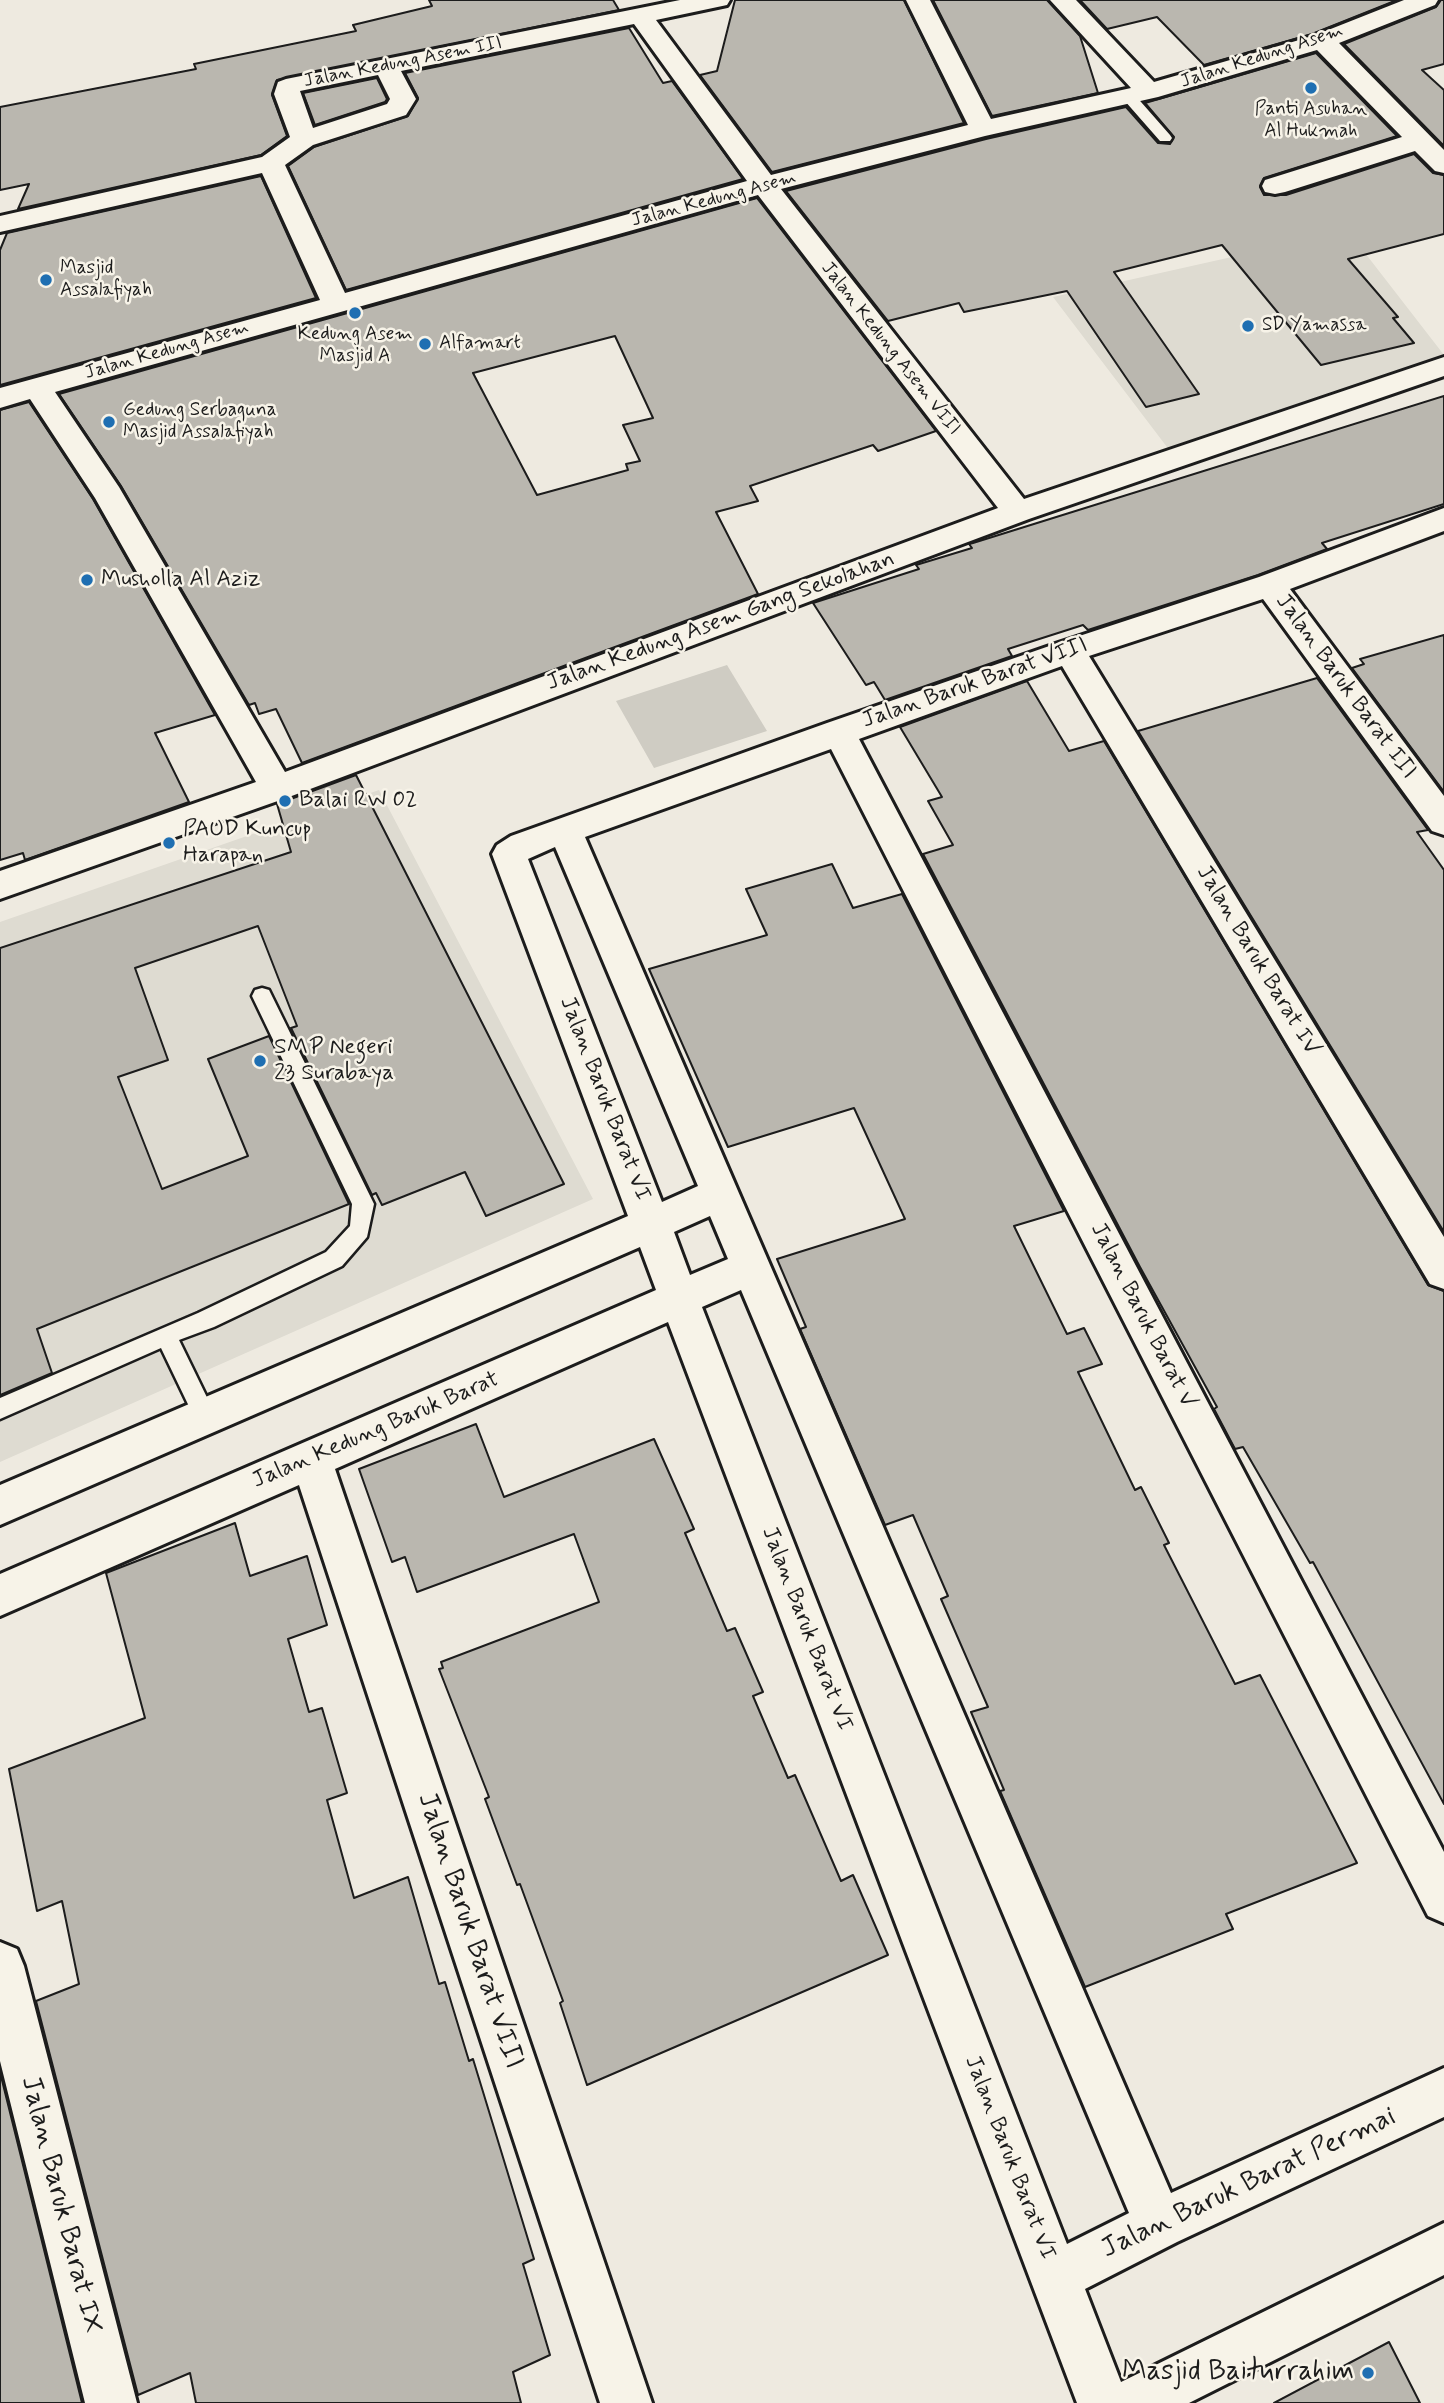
<!DOCTYPE html>
<html>
<head>
<meta charset="utf-8">
<style>
  body { margin:0 }
  canvas { display:block; background:#eeeae0 }
</style>
</head>
<body>
<canvas width="1444" height="2403"></canvas>
<script>
const ctx = document.querySelector('canvas').getContext('2d');
ctx.lineJoin = 'round';
function fillPath(path, color) { ctx.fillStyle = color; ctx.fill(path, 'evenodd'); }
const toPath = rows => new Path2D(rows.map(r => 'M' + r).join(''));
function stroke(path, color, width, dash) { ctx.strokeStyle = color; ctx.lineWidth = width; ctx.lineCap = dash ? 'butt' : 'round'; ctx.setLineDash(dash || []); ctx.stroke(path); }
function write(font, color, halo, rows, align = 'center') {
  ctx.font = font + ' Mynerve,sans-serif'; ctx.lineWidth = 5; ctx.setLineDash([]); ctx.textBaseline = 'middle'; ctx.strokeStyle = halo; ctx.fillStyle = color; for (const [text, x, y, turn = 0] of rows) {
    ctx.save(); ctx.translate(x, y); ctx.rotate((+turn || 0) * Math.PI / 180); ctx.textAlign = isNaN(turn) ? turn : align; if (halo) ctx.strokeText(text, 0, 0); ctx.fillText(text, 0, 0); ctx.restore();
  }
}
const built = toPath([
  [1348,231,1444,355,1170,451,1053,297],
  [379,790,593,1199,0,1462,0,922]
]);
const green = toPath([
  [727,665,767,731,654,768,616,701]
]);
const building = toPath([
  [429,0,613,0,619,10,277,80,272,95,287,136,261,155,18,209,29,184,0,190,0,107,196,69,194,64,356,31,353,25,432,6,429,0],
  [735,0,904,0,964,123,772,172,700,75,717,71,735,0],
  [933,0,1047,0,1080,36,1098,93,992,116,933,0],
  [1080,0,1397,0,1312,34,1204,65,1157,17,1107,29,1080,0],
  [1441,0,1444,0,1444,64,1422,70,1444,90,1444,146,1344,44,1436,7,1441,0],
  [629,28,663,83,672,81,743,179,346,290,288,166,314,147,408,116,418,98,405,73,629,28],
  [1316,53,1397,136,1264,178,1260,187,1264,195,1286,195,1414,154,1433,173,1444,175,1444,234,1348,259,1398,317,1393,318,1414,343,1321,365,1222,245,1114,272,1199,394,1146,407,1067,291,964,312,959,303,888,321,786,191,986,139,1126,107,1158,143,1170,144,1174,137,1145,103,1316,53],
  [377,78,387,99,385,102,315,125,303,93,377,78],
  [261,176,316,298,0,385,0,250,7,233,261,176],
  [757,198,936,431,878,451,873,445,750,486,758,501,716,512,758,594,302,763,276,709,259,714,255,703,249,705,121,486,59,394,757,198],
  [615,336,653,418,623,425,640,461,626,464,628,470,537,495,473,373,615,336],
  [1444,396,1444,504,1322,543,1327,549,1258,575,1088,630,1083,625,1008,649,1012,656,885,700,874,682,866,685,813,603,919,569,916,565,972,548,969,544,973,543,1444,396],
  [29,402,93,499,215,715,155,733,189,802,25,860,23,853,0,860,0,410,29,402],
  [1444,635,1444,792,1352,668,1364,664,1360,659,1444,635],
  [1317,678,1428,830,1417,832,1444,870,1444,1232,1138,731,1317,678],
  [1027,681,1069,751,1104,741,1428,1285,1444,1291,1444,1804,1313,1562,1310,1563,1243,1447,1235,1449,1214,1409,1217,1407,1140,1267,923,854,953,845,928,801,942,797,900,727,1027,681],
  [356,775,564,1184,486,1216,465,1172,382,1205,376,1193,372,1195,291,1028,297,1026,258,926,135,968,168,1060,118,1077,162,1189,248,1156,208,1059,269,1036,349,1204,37,1329,52,1373,0,1395,0,948,291,852,277,804,356,775],
  [832,864,853,908,902,894,1064,1211,1014,1226,1067,1334,1084,1328,1102,1364,1078,1372,1135,1490,1141,1487,1169,1543,1164,1545,1235,1684,1260,1675,1357,1863,1226,1914,1233,1929,1085,1987,1000,1791,1004,1790,971,1712,988,1707,941,1599,948,1596,913,1515,885,1525,800,1329,806,1327,777,1259,905,1219,854,1108,728,1147,649,969,767,935,746,889,832,864],
  [476,1424,504,1497,654,1439,694,1529,685,1533,727,1631,735,1628,763,1692,753,1696,788,1778,795,1775,841,1881,853,1875,888,1955,587,2085,560,2003,563,2001,520,1884,517,1885,485,1799,489,1797,439,1669,443,1668,441,1662,599,1602,574,1534,417,1592,405,1557,392,1562,359,1469,476,1424],
  [235,1523,250,1576,307,1556,327,1625,288,1639,309,1712,322,1708,347,1793,327,1800,354,1898,408,1877,439,1984,445,1982,469,2061,473,2059,534,2259,523,2264,550,2355,513,2372,521,2403,196,2403,190,2373,138,2395,36,2001,79,1984,62,1901,37,1911,9,1769,145,1718,106,1573,235,1523],
  [0,2072,82,2403,0,2403,0,2072],
  [1389,2342,1420,2403,1274,2403,1389,2342]
]);
const service = toPath([
  [1129,93,1134,94,1170,135,1172,138,1170,141,1160,141,1124,100,1124,94,1129,93],
  [262,988,269,990,374,1204,367,1237,342,1266,214,1327,179,1340,216,1416,213,1423,205,1426,197,1423,161,1348,0,1419,0,1398,198,1313,326,1252,350,1226,352,1204,252,996,255,990,262,988]
]);
const minor = toPath([
  [680,0,730,0,727,5,656,20,771,175,968,125,906,0,930,0,991,119,1131,88,1050,0,1076,0,1154,82,1313,36,1404,0,1438,0,1435,5,1339,43,1444,150,1444,173,1435,171,1415,151,1285,192,1275,194,1265,192,1262,186,1265,180,1402,137,1317,50,1158,97,985,136,781,189,1024,499,1444,357,1444,376,1029,519,289,797,0,899,0,871,256,782,95,498,30,399,0,408,0,388,320,300,262,173,0,232,0,216,262,157,290,137,274,94,278,82,286,79,680,0],
  [634,24,747,181,345,293,285,165,313,145,406,115,416,99,401,71,634,24],
  [378,75,390,99,387,104,313,128,300,91,378,75],
  [758,195,998,508,285,772,119,487,55,392,758,195],
  [1444,508,1444,531,1290,589,1444,796,1444,835,1432,831,1263,599,1089,656,1444,1237,1444,1289,1430,1284,1062,666,859,739,1444,1852,1444,1923,1428,1916,831,749,585,837,1171,2193,1444,2068,1444,2117,1177,2242,1085,2289,1121,2382,1444,2223,1444,2275,1189,2403,1077,2403,668,1322,335,1469,652,2403,600,2403,299,1485,0,1616,0,1574,656,1290,640,1247,0,1525,0,1485,628,1216,492,854,497,845,511,836,827,723,1058,643,1259,577,1444,508],
  [555,847,698,1186,662,1202,528,859,555,847],
  [710,1216,728,1259,690,1275,674,1232,710,1216],
  [741,1290,1129,2213,1067,2244,702,1307,741,1290],
  [0,1942,17,1949,24,1966,137,2403,85,2403,0,2061,0,1942]
]);
const markers = [
  [1311,88,7,"#1f6fb2"],
  [46,280,7,"#1f6fb2"],
  [355,313,7,"#1f6fb2"],
  [1248,326,7,"#1f6fb2"],
  [425,344,7,"#1f6fb2"],
  [109,422,7,"#1f6fb2"],
  [87,580,7,"#1f6fb2"],
  [285,801,7,"#1f6fb2"],
  [169,843,7,"#1f6fb2"],
  [260,1061,7,"#1f6fb2"],
  [1368,2373,7,"#1f6fb2"]
];
const farStreetnames = [
  ["Jalan Kedung Asem",1262,57,-18],
  ["Jalan Kedung Asem III",403,63,-11],
  ["Jalan Kedung Asem",714,200,-15],
  ["Jalan Kedung Asem VIII",890,349,52],
  ["Jalan Kedung Asem",167,351,-16]
];
const farPoinames = [
  ["Panti Asuhan",1311,110,"center"],
  ["Al Hukmah",1311,132,"center"],
  ["Masjid",60,269],
  ["Assalafiyah",60,291],
  ["SD Yamassa",1262,326],
  ["Kedung Asem",355,335,"center"],
  ["Masjid A",355,357,"center"],
  ["Alfamart",439,344],
  ["Gedung Serbaguna",123,411],
  ["Masjid Assalafiyah",123,433]
];
const poiNames = [
  ["Musholla Al Aziz",101,580],
  ["Balai RW 02",299,801],
  ["PAUD Kuncup",183,830],
  ["Harapan",183,856],
  ["SMP Negeri",274,1048],
  ["23 Surabaya",274,1074]
];
const streetNames = [
  ["Jalan Kedung Asem Gang Sekolahan",721,622,-20],
  ["Jalan Baruk Barat VIII",975,684,-19],
  ["Jalan Baruk Barat III",1345,687,54],
  ["Jalan Baruk Barat IV",1257,961,59],
  ["Jalan Baruk Barat VI",604,1099,69],
  ["Jalan Baruk Barat V",1142,1316,63],
  ["Jalan Kedung Baruk Barat",376,1431,-23],
  ["Jalan Baruk Barat VI",806,1629,69],
  ["Jalan Baruk Barat VI",1009,2158,69]
];
const nearStreetnames = [
  ["Jalan Baruk Barat VIII",469,1931,72],
  ["Jalan Baruk Barat Permai",1249,2184,-25],
  ["Jalan Baruk Barat IX",60,2205,76]
];
const nearPoinames = [
  ["Masjid Baiturrahim",1354,2373]
];
fillPath(built, '#dedbd1');
fillPath(green, '#cfccc3');
fillPath(building, '#bab7af');
stroke(building, '#1c1c1c', 2);
stroke(service, '#1c1c1c', 5);
stroke(minor, '#1c1c1c', 6);
fillPath(service, '#f7f3e8');
fillPath(minor, '#f7f3e8');
for (const [x, y, r, color] of markers) { const dot = new Path2D(); dot.arc(x, y, r, 0, 2 * Math.PI); ctx.fillStyle = color; ctx.fill(dot); stroke(dot, '#f7f3e8', 2.5); }
write('19px', '#1c1c1c', '#f7f3e8', farStreetnames);
write('19px', '#1c1c1c', '#f7f3e8', farPoinames, 'left');
write('23px', '#1c1c1c', '#f7f3e8', poiNames, 'left');
write('23px', '#1c1c1c', '#f7f3e8', streetNames);
write('28px', '#1c1c1c', '#f7f3e8', nearStreetnames);
write('28px', '#1c1c1c', '#f7f3e8', nearPoinames, 'right');
</script>
</body>
</html>
